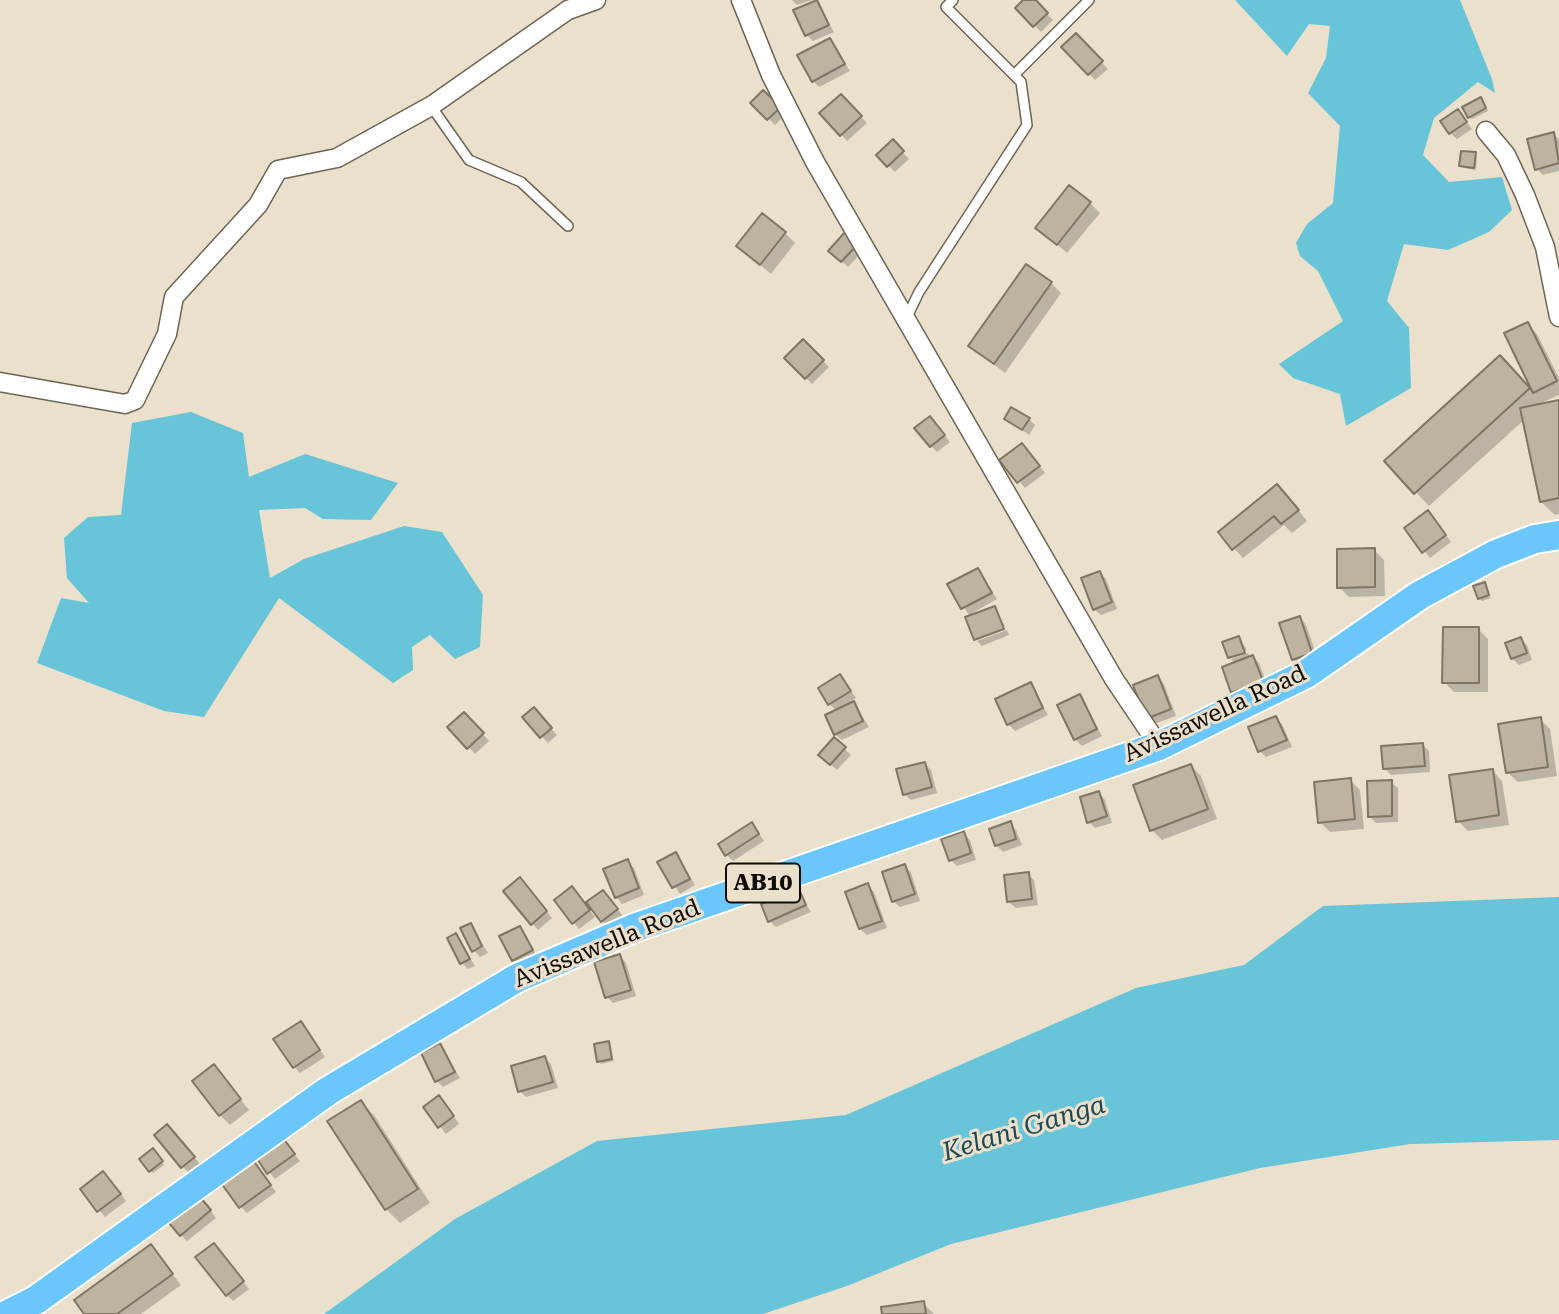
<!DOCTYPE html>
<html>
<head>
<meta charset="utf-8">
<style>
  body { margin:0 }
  canvas { display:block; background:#eae0cc }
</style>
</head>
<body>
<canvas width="1559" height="1314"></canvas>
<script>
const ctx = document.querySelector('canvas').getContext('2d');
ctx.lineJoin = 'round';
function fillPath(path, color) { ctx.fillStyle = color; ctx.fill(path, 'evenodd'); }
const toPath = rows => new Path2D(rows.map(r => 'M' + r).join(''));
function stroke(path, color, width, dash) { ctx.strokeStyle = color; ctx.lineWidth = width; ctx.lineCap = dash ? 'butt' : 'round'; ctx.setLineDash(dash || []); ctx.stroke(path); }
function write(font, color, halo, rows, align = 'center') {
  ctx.font = font + ' "Roboto Serif",serif'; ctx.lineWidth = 6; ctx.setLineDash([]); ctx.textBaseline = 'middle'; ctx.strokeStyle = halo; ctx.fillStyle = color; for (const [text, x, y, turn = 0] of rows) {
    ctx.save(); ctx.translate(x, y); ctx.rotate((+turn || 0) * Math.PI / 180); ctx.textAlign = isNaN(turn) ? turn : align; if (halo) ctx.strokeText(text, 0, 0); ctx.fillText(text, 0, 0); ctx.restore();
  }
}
const water = toPath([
  [1235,0,1460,0,1492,79,1495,93,1478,82,1434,118,1423,155,1449,182,1502,177,1512,210,1489,232,1448,250,1404,244,1387,301,1409,328,1411,388,1346,426,1340,394,1293,378,1279,364,1343,321,1318,271,1300,256,1296,243,1307,224,1333,203,1340,126,1308,93,1326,58,1330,26,1309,24,1287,56],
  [191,412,243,433,249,477,305,454,398,483,371,520,323,519,305,508,259,510,270,578,304,559,404,526,442,532,483,595,480,647,455,659,430,635,412,647,413,670,393,683,279,598,204,717,164,711,37,663,61,598,89,603,67,578,64,538,88,517,121,515,132,423],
  [1559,897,1559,1140,1410,1144,1260,1168,951,1244,847,1286,763,1314,324,1314,455,1219,597,1141,846,1115,1136,988,1244,965,1323,906]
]);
const shadow = toPath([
  [792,0,812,0,797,5],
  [1026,0,1033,0,1053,20,1041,32,1018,8],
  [816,2,834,32,813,41,807,35],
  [1076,35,1108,69,1095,80,1064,47],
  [830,40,850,71,819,87,813,81],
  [763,92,786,114,775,125,752,103],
  [841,96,867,123,847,141,822,113],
  [1483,102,1488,111,1472,119,1469,117],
  [1458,112,1472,129,1457,139,1450,133],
  [1553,134,1559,139,1559,171,1543,175,1537,169],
  [893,142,909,159,895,172,878,155],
  [1475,154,1477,157,1476,170,1464,168,1461,166],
  [1090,203,1100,213,1067,253,1037,227],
  [785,233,795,243,771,274,738,246],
  [846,234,864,250,848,267,831,251],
  [1051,283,1061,293,1005,373,970,346],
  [1527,324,1537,334,1559,378,1559,395,1539,404,1559,401,1559,514,1555,515,1541,502,1524,420,1429,506,1387,461,1514,371,1536,395,1506,334],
  [803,341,829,367,812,384,786,358],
  [1006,419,1029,419,1035,425,1029,435],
  [936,424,950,442,937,452,931,446],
  [1028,451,1045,473,1025,488,1002,460],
  [1287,496,1307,521,1292,533,1284,525,1243,558,1234,548],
  [1434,519,1451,542,1430,558,1406,528],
  [1374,550,1384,560,1385,596,1349,597,1339,587],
  [978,570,997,599,969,615,950,585],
  [1100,573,1106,579,1117,609,1101,615,1094,609],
  [1484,584,1491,598,1482,601,1479,598],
  [994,608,1005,626,976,640,967,618],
  [1300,618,1306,625,1318,659,1300,665,1293,659],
  [1478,629,1488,639,1488,692,1454,692,1444,682],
  [1007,630,1009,635,982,646,977,641],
  [1239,638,1247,650,1231,656,1231,659,1229,657],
  [1520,639,1527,645,1532,660,1519,665,1512,658],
  [1248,653,1250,658,1253,657,1259,663,1268,687,1239,698,1233,692,1236,664,1231,659],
  [840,676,856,698,844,705,845,707,854,703,869,727,842,740,835,734,837,711,829,704],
  [1158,677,1164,684,1176,716,1154,724,1147,718],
  [1031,684,1048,715,1015,731,1008,724],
  [1080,696,1102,736,1082,746,1075,739],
  [464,714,489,741,475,754,450,727],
  [540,716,557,735,548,743,524,717],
  [1276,718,1282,724,1292,747,1266,757,1260,751],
  [1540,719,1550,729,1557,776,1518,782,1507,772],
  [834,739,851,755,837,770,827,761],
  [1423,745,1429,751,1430,772,1391,775,1384,768],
  [925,764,931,770,937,793,911,800,904,794],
  [1191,766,1201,776,1217,819,1162,840,1152,830],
  [1492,770,1502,781,1509,825,1468,831,1458,821],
  [1350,780,1360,790,1364,829,1330,832,1320,822],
  [1391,782,1398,788,1398,822,1376,823,1369,816],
  [1099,793,1105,800,1112,823,1095,828,1089,822],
  [1010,823,1016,830,1022,845,1003,852,996,845],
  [752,824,764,841,733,861,727,855],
  [963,833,970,840,976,860,957,866,951,860],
  [675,854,695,885,680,894,660,863],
  [627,861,634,868,644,895,622,904,616,897],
  [905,866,911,873,920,901,900,907,893,901],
  [1028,874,1034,880,1038,905,1016,908,1009,902],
  [526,886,552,918,538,930,532,923],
  [868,886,874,892,887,928,867,935,860,929],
  [572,888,595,917,579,929,573,922],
  [797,889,811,912,776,927,770,921],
  [609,898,623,916,609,927,602,921],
  [470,925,488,953,480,957,474,950],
  [519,928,538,957,520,966,514,960],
  [456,935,475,966,468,969,462,963],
  [620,956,626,963,636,996,613,1003,607,997],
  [301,1023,325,1057,300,1073,294,1067],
  [608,1043,614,1061,601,1064,599,1061],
  [440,1045,460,1078,443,1087,437,1081],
  [545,1058,551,1064,558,1088,526,1097,520,1091],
  [223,1077,249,1110,230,1125,220,1115],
  [360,1102,374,1115,430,1203,400,1223,386,1209],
  [445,1104,459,1124,446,1134,425,1107],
  [173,1132,200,1164,189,1173,183,1167],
  [283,1140,300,1161,275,1179,269,1172],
  [156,1153,164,1165,153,1173,150,1171],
  [259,1169,276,1192,247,1213,240,1206],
  [109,1180,126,1201,105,1217,82,1190],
  [207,1206,216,1218,187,1241,181,1235],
  [151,1247,181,1285,141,1314,86,1314],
  [220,1251,249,1289,233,1301,227,1295],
  [923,1303,934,1314,884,1314]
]);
const building = toPath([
  [817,0,829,25,805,36,793,10,817,0],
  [1023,0,1036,0,1048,13,1033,27,1015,8,1023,0],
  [1076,33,1103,61,1088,75,1061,47,1076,33],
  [830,38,845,64,812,82,797,55,830,38],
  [763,90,781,107,767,120,750,103,763,90],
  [841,94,862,116,840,136,819,113,841,94],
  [1481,97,1486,108,1468,118,1462,107,1481,97],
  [1458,109,1467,122,1449,134,1440,121,1458,109],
  [1554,132,1559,163,1535,170,1527,139,1554,132],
  [893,139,904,151,887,167,876,155,893,139],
  [1461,151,1476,152,1474,168,1459,166,1461,151],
  [1069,185,1091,202,1057,245,1035,228,1069,185],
  [762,213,786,232,760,265,736,246,762,213],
  [846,231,859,243,841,262,828,251,846,231],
  [1026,264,1052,282,994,364,968,346,1026,264],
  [1528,322,1557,381,1533,393,1504,333,1528,322],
  [803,339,824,360,805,379,784,358,803,339],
  [1500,355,1530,388,1414,494,1384,461,1500,355],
  [1559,400,1559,498,1540,502,1520,408,1559,400],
  [1011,407,1030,418,1022,430,1004,419,1011,407],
  [930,416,945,435,930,447,914,428,930,416],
  [1022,443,1040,466,1017,483,999,460,1022,443],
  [1277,484,1299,510,1281,524,1274,516,1232,550,1218,532,1277,484],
  [1428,510,1446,535,1422,553,1404,528,1428,510],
  [1375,548,1375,587,1337,588,1337,549,1375,548],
  [978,568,992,593,961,609,947,584,978,568],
  [1100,571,1112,602,1093,610,1081,578,1100,571],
  [1485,582,1489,595,1478,599,1473,586,1485,582],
  [995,606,1004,629,974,640,965,617,995,606],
  [1300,616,1312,653,1292,660,1279,623,1300,616],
  [1443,627,1479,627,1479,683,1442,683,1443,627],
  [1239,636,1245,653,1228,658,1222,642,1239,636],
  [1521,637,1527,653,1511,659,1505,643,1521,637],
  [1253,655,1263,681,1231,693,1222,667,1253,655],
  [840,674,851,691,828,705,818,688,840,674],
  [1158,675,1171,709,1146,719,1133,685,1158,675],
  [1031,682,1043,708,1007,725,995,699,1031,682],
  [1080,694,1097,729,1074,740,1057,705,1080,694],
  [854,701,863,721,834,735,825,715,854,701],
  [534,707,552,728,540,738,522,717,534,707],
  [464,712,484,733,467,749,447,727,464,712],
  [1276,716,1287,740,1258,752,1248,727,1276,716],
  [1541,717,1548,767,1506,773,1498,724,1541,717],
  [834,737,846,747,830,765,818,755,834,737],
  [1423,743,1425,766,1383,769,1381,746,1423,743],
  [925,762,932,787,903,795,896,769,925,762],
  [1191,764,1208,809,1150,831,1133,785,1191,764],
  [1493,769,1499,815,1456,822,1449,775,1493,769],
  [1351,778,1355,819,1318,823,1314,782,1351,778],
  [1392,780,1392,816,1368,817,1367,781,1392,780],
  [1099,791,1107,816,1087,823,1080,797,1099,791],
  [1011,821,1016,839,995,846,989,829,1011,821],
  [752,822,759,834,725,856,718,844,752,822],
  [964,831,971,853,949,861,941,839,964,831],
  [676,852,690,879,672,888,657,862,676,852],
  [628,859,639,888,615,898,603,869,628,859],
  [905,864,915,894,892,902,882,872,905,864],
  [1029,872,1032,899,1007,902,1004,875,1029,872],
  [520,877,547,911,531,925,503,891,520,877],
  [868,883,882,921,859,929,845,892,868,883],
  [572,886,590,910,572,924,554,900,572,886],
  [798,887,806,905,768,922,761,904,798,887],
  [603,890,618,909,601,922,586,902,603,890],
  [471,923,482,946,472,952,460,928,471,923],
  [520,926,533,950,512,961,499,936,520,926],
  [456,933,470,959,460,964,447,938,456,933],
  [620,954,631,990,605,998,594,962,620,954],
  [301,1021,320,1050,293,1068,273,1039,301,1021],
  [609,1041,612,1059,597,1062,594,1044,609,1041],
  [440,1043,455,1072,435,1082,421,1053,440,1043],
  [545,1056,553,1082,518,1092,511,1066,545,1056],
  [214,1064,241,1099,219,1116,192,1081,214,1064],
  [439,1095,454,1116,438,1128,423,1107,439,1095],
  [361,1100,418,1189,385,1210,327,1121,361,1100],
  [167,1124,195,1157,181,1168,154,1135,167,1124],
  [283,1138,295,1154,267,1174,256,1157,283,1138],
  [153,1148,163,1161,149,1172,139,1159,153,1148],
  [253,1160,271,1185,239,1208,221,1183,253,1160],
  [103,1171,121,1194,97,1212,80,1189,103,1171],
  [200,1197,211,1210,180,1236,169,1223,200,1197],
  [214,1243,244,1281,226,1296,195,1257,214,1243],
  [151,1244,173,1274,117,1314,84,1314,74,1300,151,1244],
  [924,1301,926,1314,882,1314,881,1307,924,1301]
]);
const lane = toPath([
  [1015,74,1089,0],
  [431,106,469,160,521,182,568,226],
  [907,317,919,292,1027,125,1021,82,946,7,953,0]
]);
const street = toPath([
  [741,0,771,75,815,162,1114,679,1159,746],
  [1486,131,1506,155,1525,195,1545,247,1559,317],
  [0,382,125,404,135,400,167,334,174,297,258,205,278,170,337,158,431,106,568,10,596,0]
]);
const primary = toPath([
  [8,1314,36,1300,328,1091,517,978,634,928,1159,746,1306,674,1420,595,1496,554,1535,539,1559,535]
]);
const shields = [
  [763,883,74]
];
const shieldNames = [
  ["AB10",763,883]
];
const streetNames = [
  ["Avissawella Road",1215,714,-25],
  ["Avissawella Road",607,944,-22]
];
const waterNames = [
  ["Kelani Ganga",1024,1129,-17]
];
fillPath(water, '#67c4d9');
fillPath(shadow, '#0003');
fillPath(building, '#bdb3a0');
stroke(building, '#7e7563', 2);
stroke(lane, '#6d6553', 12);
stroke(street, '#6d6553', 21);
stroke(primary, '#fff', 32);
stroke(lane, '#fff', 9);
stroke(street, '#fff', 18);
stroke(primary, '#6bc6fc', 28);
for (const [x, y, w] of shields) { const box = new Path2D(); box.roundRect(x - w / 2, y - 19.5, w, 39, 5); ctx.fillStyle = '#eae0cc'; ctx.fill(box); stroke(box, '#0f0c06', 2); }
write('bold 23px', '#0f0c06', null, shieldNames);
write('24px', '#0f0c06', '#eae0cc', streetNames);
write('italic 26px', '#1f4952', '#eae0cc', waterNames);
</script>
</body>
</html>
